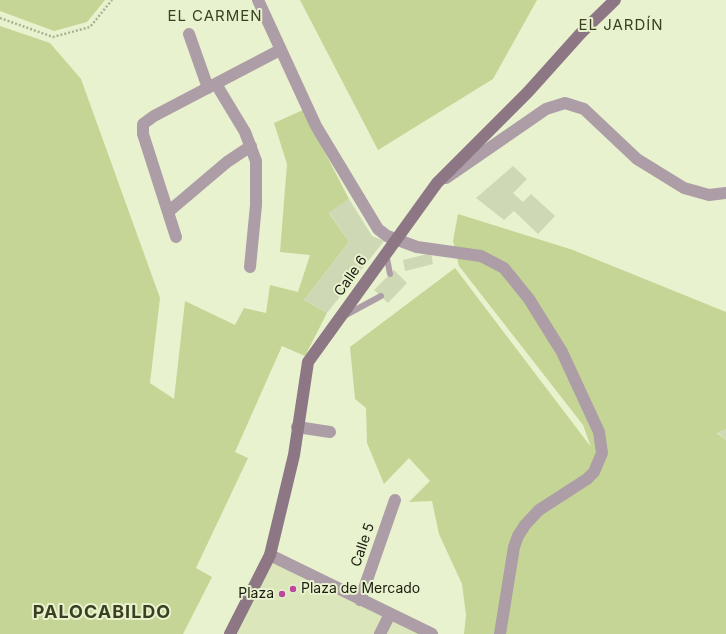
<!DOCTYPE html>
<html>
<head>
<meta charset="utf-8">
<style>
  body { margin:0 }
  canvas { display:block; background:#e8f2ce }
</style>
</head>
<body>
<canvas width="726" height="634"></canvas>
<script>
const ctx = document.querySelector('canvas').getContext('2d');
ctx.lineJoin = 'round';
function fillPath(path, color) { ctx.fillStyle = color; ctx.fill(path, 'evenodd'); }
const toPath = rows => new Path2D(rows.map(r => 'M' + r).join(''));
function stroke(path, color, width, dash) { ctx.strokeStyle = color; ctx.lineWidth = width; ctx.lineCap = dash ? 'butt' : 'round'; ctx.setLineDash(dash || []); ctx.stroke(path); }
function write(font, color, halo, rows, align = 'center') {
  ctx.font = font + ' Inter,sans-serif'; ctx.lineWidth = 4; ctx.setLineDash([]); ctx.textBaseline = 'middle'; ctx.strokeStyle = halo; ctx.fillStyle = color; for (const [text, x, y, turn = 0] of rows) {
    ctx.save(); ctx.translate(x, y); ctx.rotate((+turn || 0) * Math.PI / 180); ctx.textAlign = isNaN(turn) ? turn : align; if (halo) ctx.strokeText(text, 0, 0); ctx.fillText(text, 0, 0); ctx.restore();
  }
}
const built = toPath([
  [272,562,384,616,375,634,237,634],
  [391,618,424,634,384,634]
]);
const green = toPath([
  [0,0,105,0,87,22,54,31,0,11],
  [300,0,537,0,493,79,378,150],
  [0,26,50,43,81,79,160,298,150,383,174,399,185,301,235,325,244,308,266,313,270,285,298,292,310,255,280,252,287,164,274,123,303,110,349,199,329,213,349,242,304,300,327,313,305,356,282,346,235,452,248,458,196,568,212,577,183,634,0,634],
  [458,214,573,250,726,312,726,429,717,433,726,440,726,634,464,634,466,615,462,584,439,534,432,501,409,502,430,481,409,458,384,484,367,443,366,408,355,399,350,347,455,268,591,447,583,425,459,266,453,241]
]);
const building = toPath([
  [513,166,527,179,513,193,523,202,531,194,555,216,538,234,514,211,504,220,476,198],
  [349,199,372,236,384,241,327,313,304,300,349,242,329,212],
  [431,253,433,264,405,271,403,260],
  [394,270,407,283,388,303,374,290],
  [726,429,726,440,717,432]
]);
const path = toPath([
  [0,18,53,37,90,27,112,0]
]);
const lane = toPath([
  [386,253,390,274],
  [344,316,381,296]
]);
const street = toPath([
  [258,0,316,126,378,229,387,236,417,247,481,256,504,268,529,299,562,352,599,432,602,453,594,472,587,479,539,510,525,525,518,536,514,547,500,634],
  [189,34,208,88],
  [216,84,245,132,256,161,256,205,250,267],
  [446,178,546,109,565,103,584,109,637,159,684,188,709,195,726,193],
  [168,212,227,162,251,146],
  [176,237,143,134,143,124,154,116,280,50],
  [297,427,330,432],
  [270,555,432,634],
  [360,600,395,500],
  [380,634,390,614]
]);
const secondary = toPath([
  [230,634,270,555,294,455,308,362,437,183,528,92,581,33,615,0]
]);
const markers = [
  [293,589,4,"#bd479e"],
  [282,594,4,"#bd479e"]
];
const streetNames = [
  ["Calle 6",351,276,-55],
  ["Calle 5",363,545,-71]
];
const poiNames = [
  ["Plaza de Mercado",301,589],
  ["Plaza",274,594,"right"]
];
const neighbourhoodNames = [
  ["EL CARMEN",215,16],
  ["EL JARDÍN",621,25]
];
const districtNames = [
  ["PALOCABILDO",102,613]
];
fillPath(built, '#dbe7bb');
fillPath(green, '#c5d595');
fillPath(building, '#cfd8b4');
stroke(path, '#aab295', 2.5, [2, 2]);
stroke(lane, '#ad9da7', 6);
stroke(street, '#ad9da7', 12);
stroke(secondary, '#8d7785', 12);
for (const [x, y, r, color] of markers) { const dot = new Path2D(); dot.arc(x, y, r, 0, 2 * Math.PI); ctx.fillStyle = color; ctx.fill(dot); stroke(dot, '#e8f2ce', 1.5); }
write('14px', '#1a1d10', '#e8f2ce', streetNames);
write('14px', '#1a1d10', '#e8f2ce', poiNames, 'left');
ctx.letterSpacing = '1px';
write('15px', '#3a4122', '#e8f2ce', neighbourhoodNames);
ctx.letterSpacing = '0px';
ctx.letterSpacing = '1px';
write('bold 18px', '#3a4122', '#e8f2ce', districtNames);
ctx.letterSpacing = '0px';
</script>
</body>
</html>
